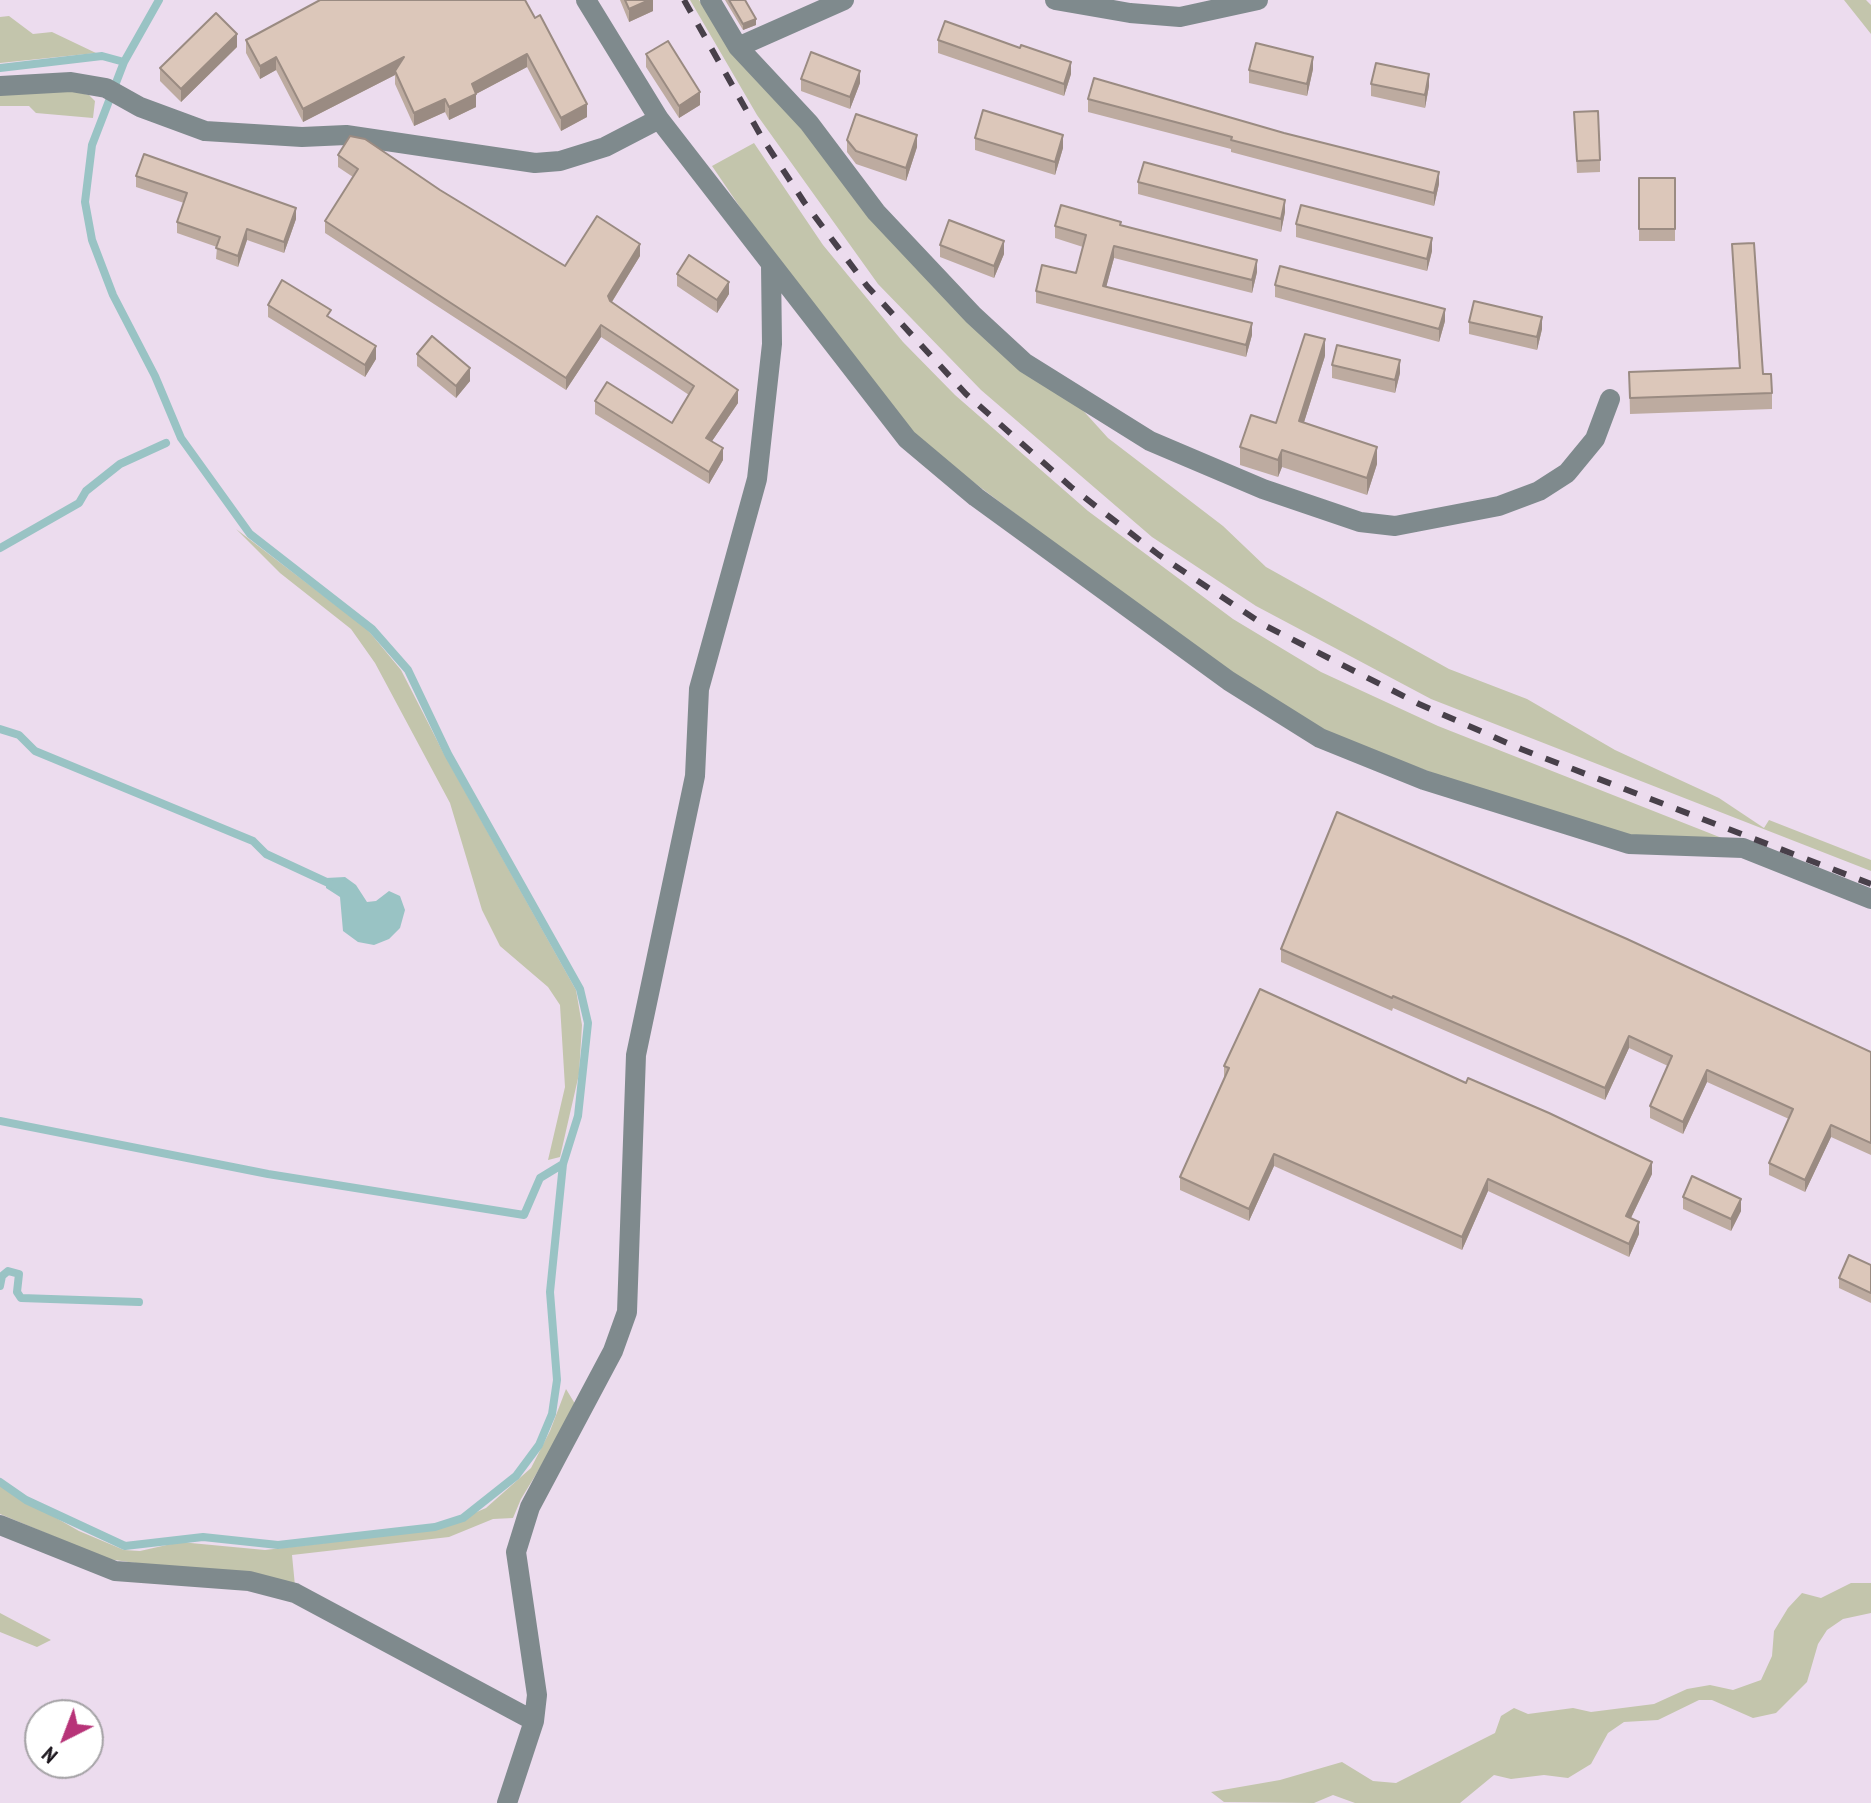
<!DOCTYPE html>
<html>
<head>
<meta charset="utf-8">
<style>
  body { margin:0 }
  #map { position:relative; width:1871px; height:1803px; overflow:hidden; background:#ecdcee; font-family:"PT Sans Narrow",sans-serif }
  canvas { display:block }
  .north { position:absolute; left:24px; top:1699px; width:80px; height:80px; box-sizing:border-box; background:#fff; border:2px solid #a4a2a5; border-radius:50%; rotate:222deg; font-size:22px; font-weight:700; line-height:32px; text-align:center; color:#1c161d }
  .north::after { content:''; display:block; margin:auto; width:28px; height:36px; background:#b73378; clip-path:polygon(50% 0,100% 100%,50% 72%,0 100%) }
</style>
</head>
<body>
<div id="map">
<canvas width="1871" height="1803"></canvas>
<div class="north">N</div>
</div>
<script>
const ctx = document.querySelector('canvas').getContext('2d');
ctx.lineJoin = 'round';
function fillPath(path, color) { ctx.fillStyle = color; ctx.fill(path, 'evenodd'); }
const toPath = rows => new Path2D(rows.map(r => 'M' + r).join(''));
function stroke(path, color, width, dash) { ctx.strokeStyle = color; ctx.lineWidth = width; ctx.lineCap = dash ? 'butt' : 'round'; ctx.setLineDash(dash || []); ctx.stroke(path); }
const green = toPath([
  [690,0,699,0,747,68,803,129,866,211,1079,406,1108,438,1223,526,1266,567,1449,669,1527,699,1615,750,1719,798,1764,828,1769,820,1871,860,1871,871,1431,699,1256,606,1152,537,981,390,878,284,757,115],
  [1844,0,1866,0,1871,5,1871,34],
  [9,16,33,34,52,32,96,53,0,63,0,17],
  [64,89,89,95,95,101,93,118,36,113,29,106,0,106,0,90],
  [754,143,823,245,903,342,955,395,1088,511,1233,619,1321,672,1438,726,1732,842,1630,839,1502,799,1321,731,1229,675,911,435,776,260,712,166],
  [236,529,367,629,401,670,443,752,576,990,582,1025,579,1074,560,1157,548,1160,565,1087,560,1005,548,987,500,946,482,910,450,803,375,663,351,629,280,573],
  [566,1389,577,1407,521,1499,513,1518,493,1519,449,1537,292,1555,295,1586,108,1559,0,1514,0,1486,79,1531,124,1550,140,1551,180,1542,265,1550,435,1530,486,1508,531,1468,550,1431],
  [1851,1583,1871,1583,1871,1613,1843,1619,1827,1630,1818,1644,1807,1682,1776,1713,1753,1718,1712,1700,1699,1700,1658,1720,1624,1722,1608,1733,1591,1764,1568,1778,1544,1775,1511,1779,1494,1775,1460,1803,1355,1803,1333,1795,1314,1803,1224,1802,1211,1792,1280,1780,1342,1762,1373,1781,1396,1783,1495,1733,1501,1716,1514,1708,1528,1714,1573,1708,1591,1712,1654,1704,1687,1689,1710,1685,1733,1690,1761,1680,1772,1656,1774,1631,1788,1608,1802,1593,1821,1598],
  [0,1613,51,1640,37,1647,0,1632]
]);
const water = toPath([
  [345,877,356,885,367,902,376,901,389,891,400,896,405,910,400,928,389,939,374,945,358,942,343,931,340,897,326,888,326,878]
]);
const stream = toPath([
  [0,68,102,56,124,62],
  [0,548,79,503,86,491,120,464,166,443],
  [0,729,19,735,35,751,253,841,266,854,335,886],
  [0,1121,268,1174,524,1215,540,1178,563,1164],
  [0,1286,2,1276,8,1271,19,1274,17,1292,21,1298,139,1302],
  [0,1482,26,1500,125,1546,203,1537,278,1545,435,1527,463,1518,516,1476,539,1445,552,1414,557,1380,550,1292,563,1164,578,1116,588,1023,580,989,448,754,408,670,372,629,250,534,181,438,155,376,113,295,92,240,85,202,92,145,124,62,159,0]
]);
const minor = toPath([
  [586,0,659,119,907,439,976,497,1229,681,1320,738,1424,780,1629,844,1743,848,1871,899],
  [710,0,738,47,809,123,876,212,973,315,1025,363,1150,441,1263,489,1360,522,1395,526,1499,506,1539,491,1567,473,1595,439,1610,399],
  [1055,0,1130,13,1180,17,1258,0],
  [738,47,844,0],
  [0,86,71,82,106,88,140,107,205,131,302,137,346,135,535,163,560,161,605,147,659,119],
  [0,1525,115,1571,249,1581,295,1593,534,1721],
  [507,1803,534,1721,537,1695,516,1552,530,1507,613,1351,627,1312,636,1055,695,776,699,689,757,479,772,344,771,265]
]);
const rail = toPath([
  [684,0,761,136,804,202,867,286,966,394,1071,487,1159,555,1264,625,1419,704,1521,749,1871,884]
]);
const wall = toPath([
  [525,0,587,117,561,131,527,67,476,94,476,107,449,120,445,112,414,126,395,84,395,75,303,122,276,70,260,79,246,53,246,40],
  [620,0,653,0,653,11,629,22],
  [725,0,745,0,756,25,743,30],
  [938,40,1071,74,1064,96,938,53],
  [237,47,181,102,160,81,160,68],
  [646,54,700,105,679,118,646,67],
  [1313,69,1307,96,1249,83,1249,70],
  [801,79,860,83,850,109,801,91],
  [1371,84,1429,86,1425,108,1371,96],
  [1088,99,1439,184,1434,206,1231,152,1231,149,1088,112],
  [1574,112,1600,160,1600,172,1577,173],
  [975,138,1063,148,1055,175,975,150],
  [847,140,917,147,906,181,856,164,847,152],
  [338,155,440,190,565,266,640,256,612,302,738,403,712,441,723,460,709,484,595,414,595,401,672,423,689,395,653,371,601,337,566,390,325,233,325,221,353,177,338,167],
  [136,176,296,219,284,253,247,240,238,267,216,259,217,247,177,233,177,222,184,203,136,187],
  [1639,178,1675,178,1675,241,1639,241],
  [1138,182,1285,212,1281,232,1138,194],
  [1296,224,1432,251,1427,271,1296,237],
  [1055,226,1121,226,1257,272,1252,293,1114,258,1106,287,1252,335,1246,357,1036,303,1036,291,1076,273,1083,247,1055,238],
  [1732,244,1763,374,1772,393,1772,409,1630,414,1629,372,1739,368],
  [940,245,1004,254,994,278,940,257],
  [677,274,729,294,717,313,677,286],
  [1275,285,1445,321,1439,342,1275,297],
  [268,305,331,318,376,359,365,377,268,317],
  [1469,322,1542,329,1537,350,1469,334],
  [417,354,470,381,456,398,417,366],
  [1325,356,1304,422,1377,464,1367,495,1282,467,1278,477,1240,465,1240,447,1276,423],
  [1332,365,1400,373,1395,393,1332,378],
  [1281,949,1871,1052,1871,1155,1831,1137,1805,1192,1769,1175,1769,1163,1789,1119,1707,1082,1683,1134,1650,1118,1650,1106,1668,1066,1629,1048,1605,1100,1393,1008,1392,1011,1281,962],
  [1224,1066,1652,1174,1631,1218,1639,1234,1629,1257,1488,1191,1462,1250,1274,1166,1249,1221,1180,1190,1180,1177,1224,1079],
  [1683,1197,1741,1211,1731,1231,1683,1209],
  [1871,1265,1871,1303,1839,1288,1839,1278]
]);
const shadedWall = toPath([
  [649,0,653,0,653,11,629,22,629,9],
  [756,19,756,25,743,30,743,24],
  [237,34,237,47,181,102,181,89],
  [527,54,527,67,476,94,476,107,449,120,449,107,472,84],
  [276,57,276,70,260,79,260,66],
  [404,57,395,71,395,75,303,122,303,109],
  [1313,57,1313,69,1307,96,1307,84],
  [1071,62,1071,74,1064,96,1064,84],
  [860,71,860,83,850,109,850,97],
  [1429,74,1429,86,1425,108,1425,95],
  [700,92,700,105,679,118,679,106],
  [445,99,445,112,414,126,414,113],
  [587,104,587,117,561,131,561,118],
  [917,135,917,147,906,181,906,168],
  [1063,135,1063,148,1055,175,1055,162],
  [1439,172,1439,184,1434,206,1434,193],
  [1285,200,1285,212,1281,232,1281,219],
  [296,208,296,219,284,253,284,242],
  [247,229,247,240,238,267,238,256],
  [1432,238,1432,251,1427,271,1427,259],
  [1004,241,1004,254,994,278,994,266],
  [640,244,640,256,608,308,608,296],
  [1114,246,1114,258,1103,299,1103,286],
  [1257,260,1257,272,1252,293,1252,280],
  [729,282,729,294,717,313,717,300],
  [1445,309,1445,321,1439,342,1439,329],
  [1542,317,1542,329,1537,350,1537,337],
  [1252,323,1252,335,1246,357,1246,345],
  [601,325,601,337,566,390,566,378],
  [1325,339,1325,356,1299,438,1299,421],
  [376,346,376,359,365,377,365,365],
  [1400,360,1400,373,1395,393,1395,380],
  [470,368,470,381,456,398,456,386],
  [738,390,738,403,706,450,706,438],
  [1377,447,1377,464,1367,495,1367,478],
  [723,448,723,460,709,484,709,472],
  [1282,450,1282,467,1278,477,1278,460],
  [1629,1036,1629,1048,1605,1100,1605,1088],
  [1707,1070,1707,1082,1683,1134,1683,1122],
  [1831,1125,1831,1137,1805,1192,1805,1180],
  [1274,1154,1274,1166,1249,1221,1249,1209],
  [1652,1162,1652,1174,1626,1228,1626,1216],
  [1488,1179,1488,1191,1462,1250,1462,1237],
  [1741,1199,1741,1211,1731,1231,1731,1219],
  [1639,1222,1639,1234,1629,1257,1629,1244]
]);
const building = toPath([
  [320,0,525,0,535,18,540,15,587,104,561,118,527,54,472,84,476,94,449,107,445,99,414,113,395,71,404,57,303,109,276,57,260,66,246,40,320,0],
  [625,0,649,0,629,9,625,0],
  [729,0,745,0,756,19,743,24,729,0],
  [216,13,237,34,181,89,160,68,216,13],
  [945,21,1020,48,1021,45,1071,62,1064,84,938,40,945,21],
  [668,41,700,92,679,106,646,54,668,41],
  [1256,43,1313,57,1307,84,1249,70,1256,43],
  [811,52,860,71,850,97,801,79,811,52],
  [1376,63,1429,74,1425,95,1371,84,1376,63],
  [1094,78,1284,133,1439,172,1434,193,1231,140,1232,137,1088,99,1094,78],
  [983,110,1063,135,1055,162,975,138,983,110],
  [1598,111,1600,160,1577,161,1574,112,1598,111],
  [856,114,917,135,906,168,856,151,847,140,856,114],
  [350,136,365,139,440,190,565,266,597,216,640,244,608,296,610,301,738,390,706,438,723,448,709,472,595,401,607,382,672,423,694,386,653,359,601,325,566,378,325,221,358,169,338,155,350,136],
  [144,154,296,208,284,242,247,229,238,256,216,248,220,237,177,222,187,193,136,176,144,154],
  [1144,162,1285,200,1281,219,1138,182,1144,162],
  [1639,178,1675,178,1675,229,1639,229,1639,178],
  [1061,205,1121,222,1120,225,1257,260,1252,280,1114,246,1103,286,1252,323,1246,345,1036,291,1042,265,1076,273,1086,235,1055,226,1061,205],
  [1301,205,1432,238,1427,259,1296,224,1301,205],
  [949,220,1004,241,994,266,940,245,949,220],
  [1754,243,1763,374,1771,374,1772,393,1630,398,1629,372,1740,368,1732,244,1754,243],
  [689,255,729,282,717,300,677,274,689,255],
  [1280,266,1445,309,1439,329,1275,285,1280,266],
  [282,280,331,310,327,316,376,346,365,365,268,305,282,280],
  [1474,301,1542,317,1537,337,1469,322,1474,301],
  [1305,334,1325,339,1299,421,1377,447,1367,478,1282,450,1278,460,1240,447,1251,415,1276,423,1305,334],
  [432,336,470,368,456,386,417,354,432,336],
  [1337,345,1400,360,1395,380,1332,365,1337,345],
  [1337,812,1627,939,1871,1052,1871,1143,1831,1125,1805,1180,1769,1163,1793,1109,1707,1070,1683,1122,1650,1106,1672,1056,1629,1036,1605,1088,1393,996,1392,998,1281,949,1337,812],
  [1260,989,1466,1083,1468,1078,1549,1113,1652,1162,1626,1216,1639,1222,1629,1244,1488,1179,1462,1237,1274,1154,1249,1209,1180,1177,1229,1068,1224,1066,1260,989],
  [1692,1176,1741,1199,1731,1219,1683,1197,1692,1176],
  [1849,1255,1871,1265,1871,1293,1839,1278,1849,1255]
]);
fillPath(green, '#c3c5ac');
fillPath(water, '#99c3c4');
stroke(stream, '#99c3c4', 8);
stroke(minor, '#7f8a8d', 20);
stroke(rail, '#48404a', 6, [14, 14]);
fillPath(wall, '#bdaba0');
fillPath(shadedWall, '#9a8b82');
fillPath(building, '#dcc7ba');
stroke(building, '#9a8b82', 2);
</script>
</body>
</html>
